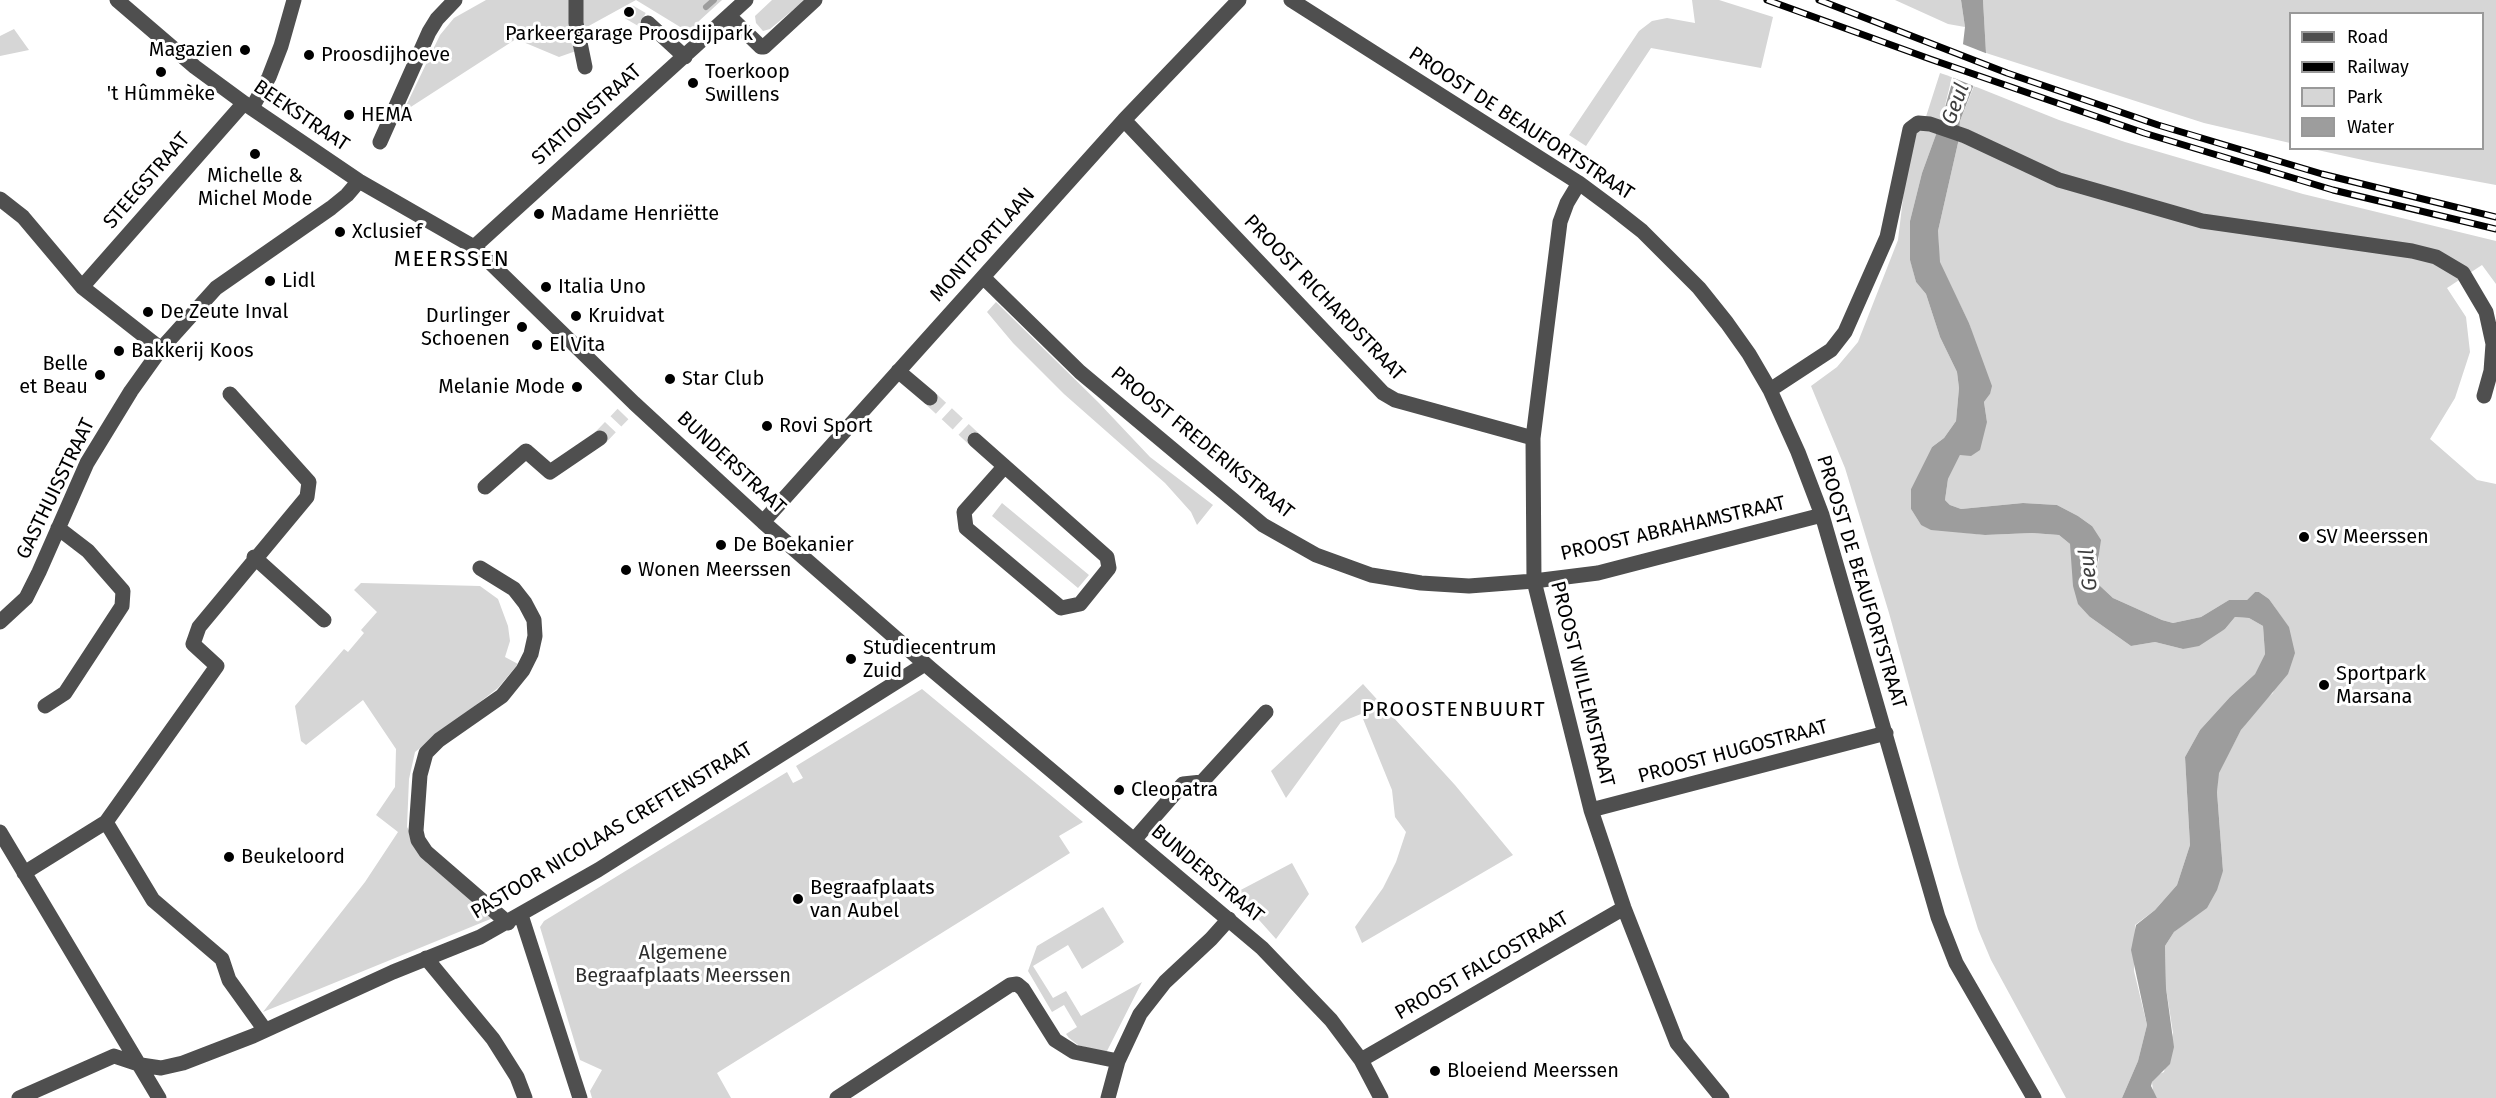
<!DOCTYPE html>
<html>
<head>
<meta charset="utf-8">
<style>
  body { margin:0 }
  #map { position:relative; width:2496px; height:1098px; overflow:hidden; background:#fff; font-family:"Fira Sans",sans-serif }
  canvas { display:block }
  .legend { position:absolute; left:2289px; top:12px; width:195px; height:138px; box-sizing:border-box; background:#fff; border:2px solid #999; margin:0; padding:8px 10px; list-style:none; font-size:18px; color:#000 }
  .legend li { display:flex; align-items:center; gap:12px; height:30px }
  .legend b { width:30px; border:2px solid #999 }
</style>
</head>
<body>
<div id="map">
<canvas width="2496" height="1098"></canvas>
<ul class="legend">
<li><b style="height:8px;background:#4f4f4f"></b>Road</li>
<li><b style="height:8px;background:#000"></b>Railway</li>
<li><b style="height:16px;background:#d6d6d6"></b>Park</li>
<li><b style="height:16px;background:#9d9d9d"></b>Water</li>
</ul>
</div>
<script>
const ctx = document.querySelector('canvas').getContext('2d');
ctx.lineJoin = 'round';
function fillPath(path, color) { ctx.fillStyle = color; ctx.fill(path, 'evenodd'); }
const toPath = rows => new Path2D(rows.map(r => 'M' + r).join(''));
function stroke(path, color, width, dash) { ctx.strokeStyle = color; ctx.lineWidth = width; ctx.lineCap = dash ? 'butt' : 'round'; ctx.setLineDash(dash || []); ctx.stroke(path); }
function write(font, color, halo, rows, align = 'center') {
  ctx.font = font + ' "Fira Sans",sans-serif'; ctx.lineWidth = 6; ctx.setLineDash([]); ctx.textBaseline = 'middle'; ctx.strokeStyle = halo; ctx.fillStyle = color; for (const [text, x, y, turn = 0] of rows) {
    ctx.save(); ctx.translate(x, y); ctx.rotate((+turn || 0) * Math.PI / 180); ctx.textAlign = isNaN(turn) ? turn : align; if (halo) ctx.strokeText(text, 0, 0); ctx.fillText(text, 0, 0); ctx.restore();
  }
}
const green = toPath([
  [486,0,722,0,699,21,690,33,636,0,585,28,576,51,559,57,516,39,403,112,440,35,454,18],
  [772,0,805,0,770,29,763,31,756,23,755,16],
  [1692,0,1719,0,1773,17,1761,68,1651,48,1586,146,1569,135,1639,31,1652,21,1667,18,1695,23],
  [1895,0,1961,0,1965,27,1948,24],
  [1983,0,2496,0,2496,185,2372,162,2313,149,2482,148,2482,14,2290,14,2290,143,2204,123,1986,53],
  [14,29,29,50,0,56,0,36],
  [1940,73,1952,77,1942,118,1922,173,1910,221,1910,259,1916,282,1926,294,1940,337,1957,372,1959,388,1956,421,1944,438,1932,447,1911,489,1911,509,1921,525,1959,532,1985,535,2032,533,2059,535,2070,544,2090,617,2131,646,2155,642,2183,649,2225,629,2235,617,2249,618,2263,626,2265,654,2255,674,2230,697,2200,730,2185,757,2190,845,2177,885,2155,910,2135,925,2134,971,2147,1025,2138,1061,2122,1098,2066,1098,1991,960,1978,929,1959,867,1889,613,1845,468,1811,386,1837,367,1858,342,1898,240,1911,131,1922,129],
  [1974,86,2059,120,2125,142,2303,194,2496,241,2496,284,2482,265,2447,288,2466,317,2470,352,2455,398,2430,439,2477,480,2496,484,2496,1098,2157,1098,2153,1091,2152,1082,2157,1075,2164,1072,2173,1033,2166,988,2165,946,2174,932,2188,921,2223,871,2217,792,2218,773,2241,730,2260,704,2273,693,2289,628,2269,599,2259,592,2255,592,2247,600,2229,600,2201,617,2173,623,2162,620,2113,598,2099,585,2096,573,2099,558,2092,526,2078,516,2057,505,2023,503,1961,509,1950,505,1945,500,1948,479,1960,455,1987,422,1984,402,1990,394,1969,323,1939,262,1938,231,1958,143,1960,121],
  [996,302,1099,403,1150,457,1213,505,1197,525,1191,512,1165,483,1064,394,1013,343,987,312],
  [1002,503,1089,575,1078,588,992,516],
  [361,583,480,586,498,599,508,626,510,641,505,657,518,664,498,688,415,752,409,779,407,827,427,863,493,918,263,1012,365,882,398,832,376,815,395,787,396,749,363,700,306,745,301,741,295,706,344,649,348,652,364,633,361,630,377,612,354,590],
  [1363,684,1455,785,1513,855,1362,943,1355,927,1383,888,1396,862,1406,832,1395,817,1392,790,1361,714,1341,722,1286,798,1271,771],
  [922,689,1083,822,1059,836,1070,853,717,1073,731,1098,592,1098,590,1091,602,1070,580,1060,540,927,544,921,787,772,793,783,803,778,796,766],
  [1292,863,1309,894,1276,939,1235,893],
  [1103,907,1124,942,1119,946,1082,969,1068,945,1033,966,1053,998,1066,991,1081,1016,1142,982,1107,1051,1103,1052,1078,1045,1069,1038,1066,1034,1077,1027,1064,1005,1052,1012,1028,971,1037,946]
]);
const water = toPath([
  [1961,0,1983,0,1986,53,1960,121,1958,143,1938,231,1940,262,1969,323,1992,386,1990,394,1984,402,1987,422,1980,450,1971,456,1960,455,1948,479,1945,500,1950,505,1961,509,2023,503,2057,505,2078,516,2092,526,2101,540,2096,573,2099,585,2113,598,2162,620,2173,623,2201,617,2229,600,2247,600,2255,592,2259,592,2269,599,2289,627,2295,653,2288,674,2241,730,2219,773,2217,792,2223,871,2217,890,2207,908,2174,932,2165,946,2166,988,2174,1047,2170,1064,2152,1082,2151,1086,2157,1098,2122,1098,2138,1061,2147,1025,2131,950,2136,925,2155,910,2177,885,2190,845,2185,757,2200,730,2230,697,2255,674,2265,654,2263,626,2249,618,2235,617,2225,629,2199,646,2183,649,2155,642,2131,646,2090,617,2078,604,2073,586,2070,544,2059,535,2032,533,1985,535,1931,530,1921,525,1911,509,1911,489,1932,447,1944,438,1956,421,1959,388,1957,372,1940,337,1926,294,1916,282,1910,260,1910,221,1922,173,1942,118,1963,44,1965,27]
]);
const pier = toPath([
  [1960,43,1988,54,1976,87,1949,76]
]);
const stream = toPath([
  [706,7,714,0]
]);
const minorTunnel = toPath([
  [629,12,648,23],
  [930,398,975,440],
  [600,438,623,414]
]);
const minor = toPath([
  [117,0,195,67,244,103,359,181,474,247,634,403,763,522,931,669,1262,948,1331,1020,1361,1060,1381,1098],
  [576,0,576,23,585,67],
  [1291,0,1579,183,1614,209,1642,231,1699,288,1727,323,1749,354,1770,390,1798,452,1822,515,1938,917,1956,963,2034,1098],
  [729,16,761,47,764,47,815,0],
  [648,23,685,57],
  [252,108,269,77,281,46,294,0],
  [1124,120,1383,393,1395,400,1533,438],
  [380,142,429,32,437,19,455,0],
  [1579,183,1567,203,1560,222,1533,438,1534,581,1591,810,1624,908,1677,1043,1722,1098],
  [0,199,23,217,82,287,161,349],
  [474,247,746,0],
  [983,277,1080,372,1263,525,1316,555,1371,575,1421,583,1469,586,1534,581,1598,573,1822,515],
  [82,287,244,103],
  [898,371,930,398],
  [1770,390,1831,350,1845,332,1887,237,1910,129,1918,123,1930,124,1965,136,2059,180,2202,221,2412,251,2436,257,2463,273,2486,312,2493,344,2491,371,2484,396],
  [975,440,1107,557,1109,568,1080,604,1061,608,966,528,964,512,1004,467],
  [485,487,526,451,550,472,600,438],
  [763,522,1124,120,1239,0],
  [254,557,324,620],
  [480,568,514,589,525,603,534,620,535,636,531,654,523,670,502,696,439,740,426,753,420,775,416,831,418,840,426,852,508,923],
  [0,622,26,598,39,572,87,463,131,391,161,349,216,288,331,208,347,195,359,181],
  [45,706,65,693,122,606,123,591,88,551,58,528],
  [1591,810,1886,733],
  [106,822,153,900,222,959,229,980,265,1030],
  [0,832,159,1098],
  [1134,840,1183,784,1202,782,1266,712],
  [24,873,106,822,217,666,193,644,199,627,307,497,309,482,230,394],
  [521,915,580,1098],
  [426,958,493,1039,517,1077,525,1098],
  [1361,1060,1624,908],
  [19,1098,114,1056,141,1065,161,1068,183,1063,253,1036,393,972,480,937,598,870,925,664],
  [837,1098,1010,985,1017,984,1023,989,1055,1040,1074,1052,1118,1061],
  [1108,1098,1118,1061,1140,1014,1165,982,1211,939,1229,919]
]);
const rail = toPath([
  [1767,0,1930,59,2144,133,2333,190,2496,229],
  [1819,0,2007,73,2158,125,2322,174,2496,217]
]);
const markers = [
  [629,12,6,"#000"],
  [245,50,6,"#000"],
  [309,55,6,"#000"],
  [161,72,6,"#000"],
  [693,83,6,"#000"],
  [349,115,6,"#000"],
  [255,154,6,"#000"],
  [539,214,6,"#000"],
  [340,232,6,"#000"],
  [270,281,6,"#000"],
  [546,287,6,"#000"],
  [148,312,6,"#000"],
  [576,316,6,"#000"],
  [522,327,6,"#000"],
  [537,345,6,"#000"],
  [119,351,6,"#000"],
  [100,375,6,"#000"],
  [670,379,6,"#000"],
  [577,387,6,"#000"],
  [767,426,6,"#000"],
  [2304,537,6,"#000"],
  [721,545,6,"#000"],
  [626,570,6,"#000"],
  [851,659,6,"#000"],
  [2324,685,6,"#000"],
  [1119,790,6,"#000"],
  [229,857,6,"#000"],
  [798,899,6,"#000"],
  [1435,1071,6,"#000"]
];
const poiNames = [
  ["Parkeergarage Proosdijpark",629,34,"center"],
  ["Magazien",233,50,"right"],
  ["Proosdijhoeve",321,55],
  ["Toerkoop",705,72],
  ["Swillens",705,95],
  ["'t Hûmmèke",161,94,"center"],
  ["HEMA",361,115],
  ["Michelle &",255,176,"center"],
  ["Michel Mode",255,199,"center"],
  ["Madame Henriëtte",551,214],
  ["Xclusief",352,232],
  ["Lidl",282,281],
  ["Italia Uno",558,287],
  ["De Zeute Inval",160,312],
  ["Durlinger",510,316,"right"],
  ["Schoenen",510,339,"right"],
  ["Kruidvat",588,316],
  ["El Vita",549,345],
  ["Bakkerij Koos",131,351],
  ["Belle",88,364,"right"],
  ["et Beau",88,387,"right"],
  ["Star Club",682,379],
  ["Melanie Mode",565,387,"right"],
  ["Rovi Sport",779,426],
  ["SV Meerssen",2316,537],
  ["De Boekanier",733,545],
  ["Wonen Meerssen",638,570],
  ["Studiecentrum",863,648],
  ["Zuid",863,671],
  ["Sportpark",2336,674],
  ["Marsana",2336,697],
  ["Cleopatra",1131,790],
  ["Beukeloord",241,857],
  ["Begraafplaats",810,888],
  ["van Aubel",810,911],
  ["Bloeiend Meerssen",1447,1071]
];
const streetNames = [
  ["STATIONSTRAAT",587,115,-42],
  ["BEEKSTRAAT",301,116,34],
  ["PROOST DE BEAUFORTSTRAAT",1521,124,33],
  ["STEEGSTRAAT",147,181,-49],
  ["MONTFORTLAAN",983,245,-48],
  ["PROOST RICHARDSTRAAT",1324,298,46],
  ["PROOST FREDERIKSTRAAT",1202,443,39],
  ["BUNDERSTRAAT",731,463,43],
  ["GASTHUISSTRAAT",56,489,-64],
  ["PROOST ABRAHAMSTRAAT",1673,529,-13],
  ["PROOST DE BEAUFORTSTRAAT",1861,582,73],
  ["PROOST WILLEMSTRAAT",1582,684,76],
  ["PROOST HUGOSTRAAT",1733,752,-15],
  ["PASTOOR NICOLAAS CREFTENSTRAAT",612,831,-31],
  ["BUNDERSTRAAT",1207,874,40],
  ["PROOST FALCOSTRAAT",1482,966,-30]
];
const parkNames = [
  ["Algemene",683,953],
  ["Begraafplaats Meerssen",683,976]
];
const waterNames = [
  ["Geul",1956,104,-69],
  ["Geul",2089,570,-95]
];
const neighbourhoodNames = [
  ["PROOSTENBUURT",1454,710]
];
const quarterNames = [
  ["MEERSSEN",452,260]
];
fillPath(green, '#d6d6d6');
fillPath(water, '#9d9d9d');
fillPath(pier, '#fff');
stroke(stream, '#9d9d9d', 6);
stroke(minorTunnel, '#d9d9d9', 15, [15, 8]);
stroke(minor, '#4f4f4f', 15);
stroke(rail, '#000', 7);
stroke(rail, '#fff', 4.5, [14]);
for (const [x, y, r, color] of markers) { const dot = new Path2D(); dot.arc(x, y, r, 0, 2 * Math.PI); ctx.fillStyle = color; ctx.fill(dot); stroke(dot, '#fff', 2); }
write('20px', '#000', '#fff', poiNames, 'left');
write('20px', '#000', '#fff', streetNames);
write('20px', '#2d2d2d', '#fff', parkNames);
write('italic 21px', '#3e3e3e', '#fff', waterNames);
ctx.letterSpacing = '1.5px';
write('21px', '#000', '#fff', neighbourhoodNames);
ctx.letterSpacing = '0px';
ctx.letterSpacing = '1.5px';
write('22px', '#000', '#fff', quarterNames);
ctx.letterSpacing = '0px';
</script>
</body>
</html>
